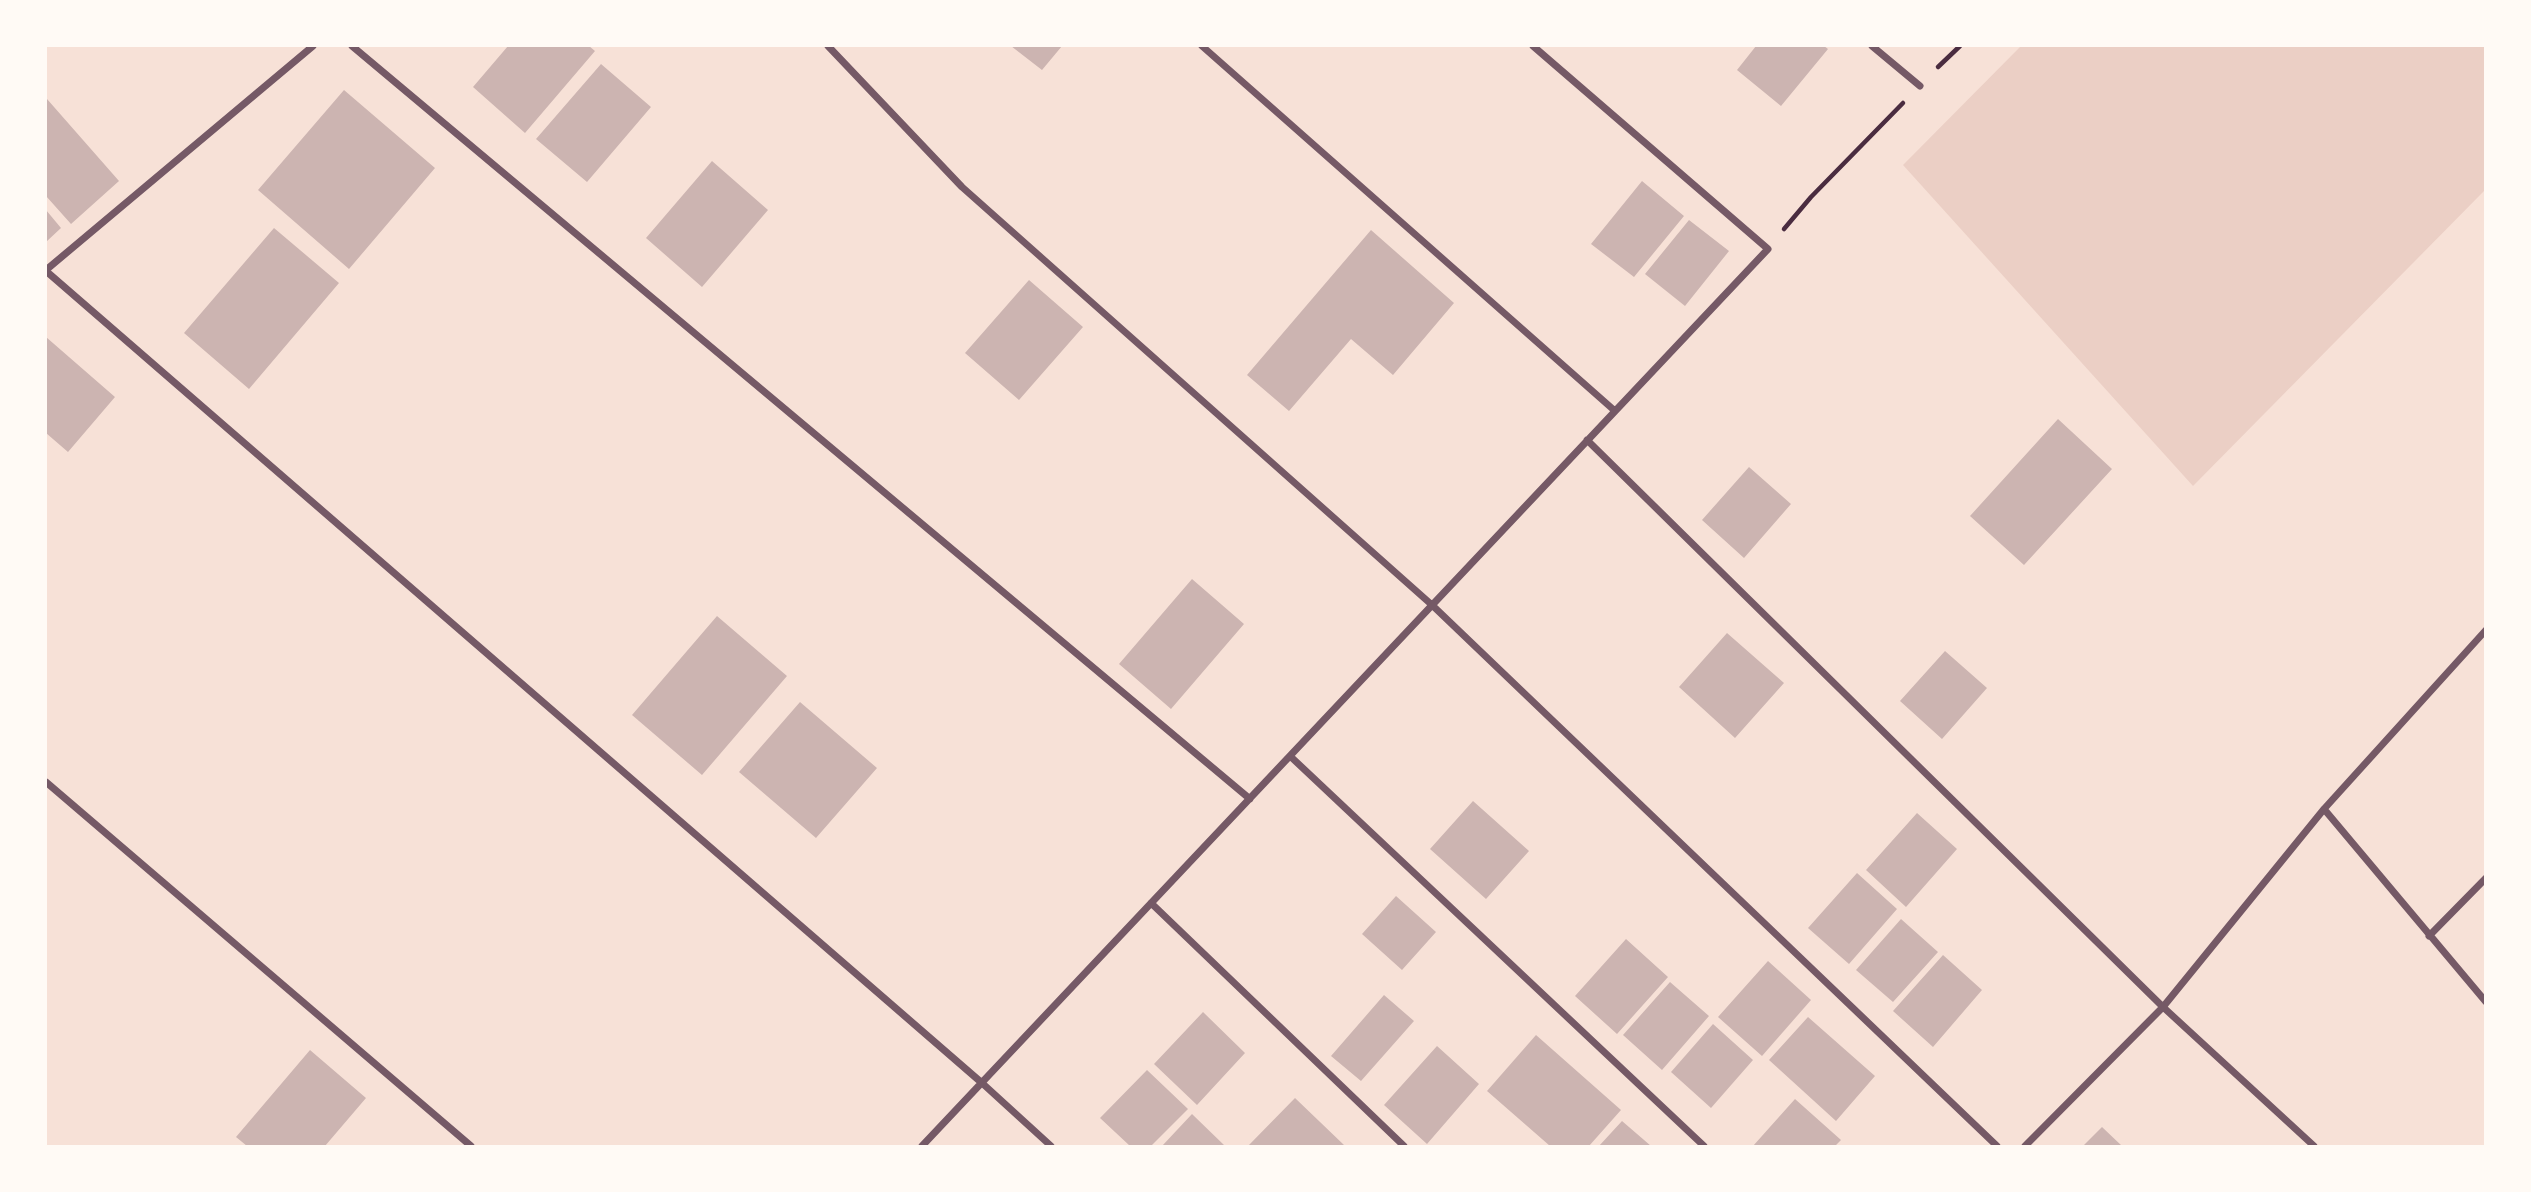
<!DOCTYPE html>
<html>
<head>
<meta charset="utf-8">
<style>
  body { margin:0 }
  #map { position:relative; width:2531px; height:1192px; overflow:hidden; background:#f7e1d7; font-family:"DM Sans",sans-serif }
  canvas { display:block }
  .frame { position:absolute; inset:0; border:47px solid #fffaf5; pointer-events:none }
</style>
</head>
<body>
<div id="map">
<canvas width="2531" height="1192"></canvas>
<div class="frame"></div>
</div>
<script>
const ctx = document.querySelector('canvas').getContext('2d');
ctx.lineJoin = 'round';
function fillPath(path, color) { ctx.fillStyle = color; ctx.fill(path, 'evenodd'); }
const toPath = rows => new Path2D(rows.map(r => 'M' + r).join(''));
function stroke(path, color, width, dash) { ctx.strokeStyle = color; ctx.lineWidth = width; ctx.lineCap = dash ? 'butt' : 'round'; ctx.setLineDash(dash || []); ctx.stroke(path); }
const green = toPath([
  [2021,46,2485,46,2485,190,2193,486,1903,165]
]);
const building = toPath([
  [508,46,589,46,595,51,525,133,473,87],
  [1011,46,1062,46,1042,70],
  [1756,46,1824,46,1828,49,1781,106,1737,70],
  [601,64,651,107,587,182,536,139],
  [344,90,435,168,349,269,258,190],
  [47,99,119,181,71,224,46,196],
  [712,161,768,210,702,287,646,238],
  [1642,181,1684,216,1634,277,1591,244],
  [46,210,61,228,46,242],
  [1689,220,1729,251,1685,306,1645,274],
  [274,228,339,283,249,389,184,333],
  [1371,230,1454,303,1393,375,1351,339,1289,411,1247,375],
  [1029,280,1083,327,1019,400,965,353],
  [46,337,115,397,68,452,46,433],
  [2058,419,2112,469,2024,565,1970,516],
  [1749,467,1791,504,1744,558,1702,520],
  [1192,579,1244,624,1171,709,1119,664],
  [717,616,787,676,702,775,632,715],
  [1727,633,1784,683,1735,738,1679,687],
  [1945,651,1987,688,1942,739,1900,701],
  [800,702,877,768,816,838,739,772],
  [1473,801,1529,851,1486,899,1430,849],
  [1917,813,1957,849,1906,907,1866,870],
  [1857,873,1897,909,1849,964,1808,928],
  [1396,896,1436,932,1402,970,1362,934],
  [1901,919,1938,952,1893,1002,1856,970],
  [1626,939,1668,977,1617,1034,1575,996],
  [1943,955,1982,990,1933,1047,1893,1011],
  [1768,961,1811,1000,1762,1056,1718,1017],
  [1670,982,1709,1016,1662,1070,1623,1035],
  [1384,995,1414,1021,1361,1081,1331,1056],
  [1203,1012,1245,1053,1197,1105,1154,1064],
  [1808,1017,1875,1076,1836,1121,1769,1060],
  [1713,1024,1753,1060,1711,1108,1671,1072],
  [1536,1035,1621,1110,1589,1146,1550,1146,1487,1091],
  [1437,1046,1479,1084,1427,1144,1384,1105],
  [310,1050,366,1098,325,1146,247,1146,236,1137],
  [1147,1070,1188,1109,1151,1146,1130,1146,1100,1118],
  [1295,1098,1344,1145,1343,1146,1248,1146],
  [1795,1099,1841,1140,1835,1146,1753,1146],
  [1192,1114,1225,1146,1162,1146],
  [1622,1121,1651,1146,1599,1146],
  [2102,1127,2122,1146,2083,1146]
]);
const path = toPath([
  [1938,67,1960,46],
  [1784,229,1811,197,1903,103]
]);
const minor = toPath([
  [352,46,1250,799],
  [828,46,962,187,1432,605,1997,1146],
  [1202,46,1615,411],
  [1872,46,1920,86],
  [46,270,313,46],
  [46,271,982,1083,1051,1146],
  [1587,440,2163,1007,2314,1146],
  [1290,756,1704,1146],
  [46,782,471,1146],
  [2324,809,2486,630],
  [1151,903,1404,1146],
  [2429,936,2486,878],
  [922,1146,1768,249,1533,46],
  [2025,1146,2163,1007,2324,809,2486,1002]
]);
fillPath(green, '#ebcfc5');
fillPath(building, '#ccb4b1');
stroke(path, '#4a2c40', 4.5);
stroke(minor, '#755966', 7);
</script>
</body>
</html>
